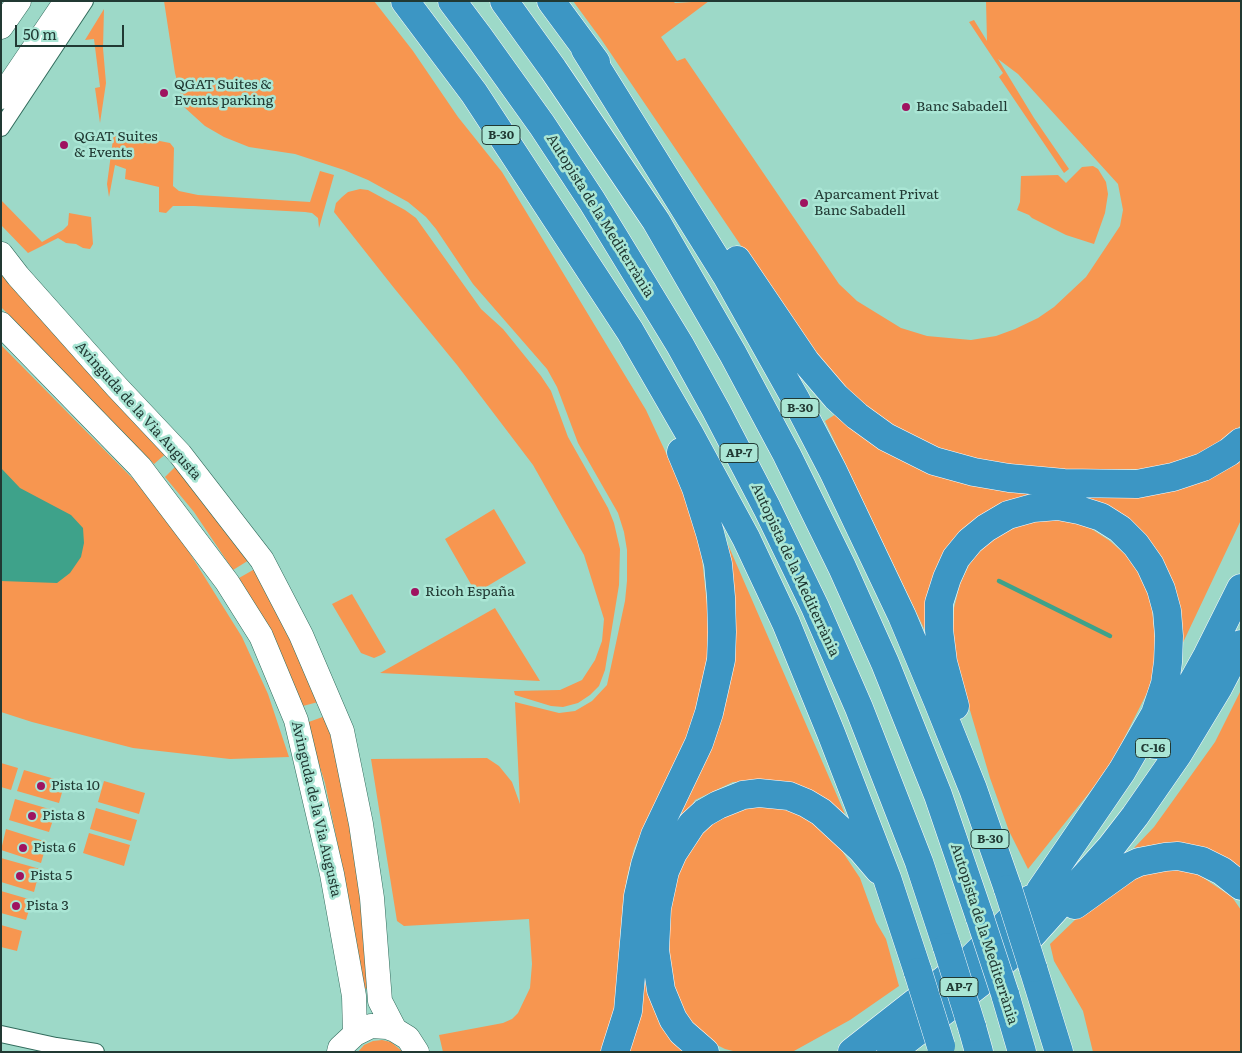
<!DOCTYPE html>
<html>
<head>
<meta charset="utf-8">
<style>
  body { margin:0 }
  #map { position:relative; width:1242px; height:1053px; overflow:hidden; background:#9dd9c8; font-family:Literata,serif }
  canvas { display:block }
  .frame { position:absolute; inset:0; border:2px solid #213933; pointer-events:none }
  .scale { position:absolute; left:15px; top:25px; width:109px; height:22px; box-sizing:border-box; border:2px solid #213933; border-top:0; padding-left:6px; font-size:15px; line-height:18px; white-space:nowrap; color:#213933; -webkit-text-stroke:4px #aae6d5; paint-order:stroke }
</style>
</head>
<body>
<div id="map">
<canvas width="1242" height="1053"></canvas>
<div class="frame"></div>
<div class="scale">50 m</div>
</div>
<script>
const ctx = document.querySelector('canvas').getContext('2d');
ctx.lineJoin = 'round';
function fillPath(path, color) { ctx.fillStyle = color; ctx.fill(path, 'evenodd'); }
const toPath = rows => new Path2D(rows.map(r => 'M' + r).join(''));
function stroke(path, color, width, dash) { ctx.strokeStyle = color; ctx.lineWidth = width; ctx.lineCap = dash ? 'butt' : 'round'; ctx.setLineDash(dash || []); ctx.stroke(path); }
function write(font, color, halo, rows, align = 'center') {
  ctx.font = font + ' Literata,serif'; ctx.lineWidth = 5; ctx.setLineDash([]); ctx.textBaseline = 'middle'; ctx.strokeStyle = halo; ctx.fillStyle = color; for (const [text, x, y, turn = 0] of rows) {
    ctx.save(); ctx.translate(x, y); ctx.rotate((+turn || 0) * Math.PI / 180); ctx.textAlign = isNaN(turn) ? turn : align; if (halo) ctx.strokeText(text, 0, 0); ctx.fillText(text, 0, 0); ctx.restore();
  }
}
const green = toPath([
  [164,1,374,1,413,51,458,117,502,172,646,410,672,466,689,509,701,550,708,614,708,649,703,684,687,736,671,774,646,821,634,849,627,877,623,902,614,1014,607,1040,601,1052,443,1052,439,1035,503,1023,512,1019,518,1013,530,988,532,964,529,919,404,926,397,921,371,759,487,758,499,766,512,782,520,804,515,702,559,713,575,711,592,701,607,685,625,601,627,581,627,550,624,532,618,513,578,443,557,387,547,369,473,284,436,229,426,217,408,202,368,180,344,170,295,154,249,147,224,137,205,126,184,107,175,73],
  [573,1,673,1,675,3,709,1,661,37,677,61,685,58,839,284,857,301,901,328,927,336,971,340,996,336,1015,329,1038,318,1054,307,1086,277,1120,226,1123,210,1118,184,1018,74,998,59,1034,118,1069,169,1064,173,999,77,1003,73,969,22,974,20,987,41,986,1,1241,1,1241,425,1228,438,1191,460,1142,469,1072,470,1028,469,945,453,906,437,865,407,842,386,790,318,601,39],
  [104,9,103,48,106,83,100,123,95,88,100,87,94,39,85,40],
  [114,132,170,143,174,148,173,186,179,191,198,195,310,202,320,171,334,175,319,228,318,218,312,213,305,212,194,206,173,206,166,213,159,212,159,187,125,179,126,169,115,165,109,197,107,184],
  [1093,166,1098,169,1106,182,1108,194,1105,213,1094,244,1066,235,1032,218,1029,215,1017,210,1020,202,1021,176,1058,175,1066,183,1082,167],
  [360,189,368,190,405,210,416,218,481,309,503,329,541,376,551,391,568,437,608,508,614,523,620,549,619,585,605,670,599,686,590,695,578,703,563,707,551,706,515,695,514,691,560,690,582,680,595,660,602,641,604,619,584,555,533,465,457,365,394,288,334,212,336,203,342,197,348,192],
  [1,200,42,242,63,230,68,225,69,213,91,217,93,244,90,249,83,248,76,244,66,243,58,238,28,253,1,225],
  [1,265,169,451,154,464,1,307],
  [1,345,136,482,184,544,242,637,268,694,289,757,230,759,133,748,32,722,1,712],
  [836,414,870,443,895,457,933,474,1100,494,1241,452,1241,520,1179,651,1154,551,1021,500,985,512,951,543,930,641,825,421],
  [181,461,254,557,233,570,194,512,165,477],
  [494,509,526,563,476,593,445,539],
  [1048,519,1070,521,1090,528,1110,541,1127,556,1142,575,1151,599,1156,649,1153,673,1148,691,1109,768,1028,869,1009,831,990,778,964,690,956,657,953,631,954,608,960,584,970,563,985,546,1001,534,1024,524],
  [726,540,845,814,809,789,770,781,733,782,695,800,672,840,664,836,699,769],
  [260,566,322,701,299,707,264,625,239,578],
  [352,594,386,652,381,655,374,658,361,653,332,604],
  [495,608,540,681,380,673],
  [1241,690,1241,873,1179,845,1157,844,1134,848,1154,827,1215,742],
  [328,715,341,752,372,988,360,989,337,841,325,783,306,723],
  [1,763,18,768,11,790,1,787],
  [24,770,65,782,59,803,17,791],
  [104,781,145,793,139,814,98,802],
  [15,799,56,811,49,832,9,820],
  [766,806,798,812,832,836,860,878,876,922,886,939,899,986,850,1020,794,1051,737,1052,725,1049,713,1043,701,1034,688,1017,678,1001,671,982,666,941,673,889,683,861,704,830,715,821,732,813,750,807],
  [96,808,137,820,131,841,90,829],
  [6,829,47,842,41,863,1,850],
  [89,833,130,845,124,866,83,853],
  [1,858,40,869,34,892,1,882],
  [1173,867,1199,875,1232,897,1241,910,1241,1052,1093,1052,1083,1011,1054,961,1050,944,1102,894,1130,878],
  [1,891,32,900,26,920,1,913],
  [1,925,22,931,17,951,1,947],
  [644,968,686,1052,627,1052],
  [382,1040,391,1042,403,1052,358,1052,364,1045,373,1041]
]);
const water = toPath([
  [1,468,20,488,71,515,83,528,84,543,81,557,70,573,57,583,1,581]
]);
const stream = toPath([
  [999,581,1110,636]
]);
const street = toPath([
  [1,128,85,1],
  [1,1034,56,1046,96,1052]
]);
const secondary = toPath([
  [1,27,19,1],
  [1,97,66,1],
  [1,254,18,276,116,386,180,454,262,560,301,635,342,731,361,824,372,898,380,1001,395,1030],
  [1,324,140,467,227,582,261,636,296,720,305,758,332,874,354,996,355,1034],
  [339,1052,340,1048,355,1034,371,1026,387,1027,395,1030,408,1038,417,1052]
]);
const highway = toPath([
  [405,1,474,93,630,331,689,433,746,538,786,623,831,733,887,878,918,972],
  [452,1,479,37,542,125,592,201,680,345,716,410,767,508,815,607,859,708,919,862,947,947],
  [504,1,553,69,656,221,733,354,787,455,842,567,885,663,938,795,980,918],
  [551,1,596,62],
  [585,49,726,275,795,398,833,471,902,616,938,702,973,789,1008,889],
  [737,260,806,362,836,397,857,416,886,437,934,461,974,472,1009,478,1064,483,1137,484,1173,477,1203,467,1229,452,1241,442],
  [955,706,943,662,939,630,939,603,947,578,956,558,970,541,986,528,1008,515,1033,508,1058,506,1079,510,1101,517,1120,529,1136,545,1150,565,1161,589,1167,611,1169,636,1168,662,1165,684,1155,714,1122,771,1040,891],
  [1155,745,1172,719,1207,656,1241,588],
  [1075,905,1128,867,1139,862,1165,857,1178,856,1202,861,1222,871,1241,886],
  [1033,968,1059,1052],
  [1005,994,1022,1052],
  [972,1027,979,1052],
  [615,1052,628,1011,638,896,645,865,655,835,699,743,709,713,721,660,722,632,721,597,718,564,710,533,696,488,681,452],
  [705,1052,682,1032,673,1019,661,990,655,950,657,908,665,871,673,853,692,824,704,813,718,805,743,795,759,793,789,796,806,803,821,812,861,849,879,870],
  [852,1052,972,958,1031,899],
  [891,1052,980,983,1013,953,1030,937,1111,847,1135,816,1178,754,1218,688,1241,644]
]);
const highwayBridge = toPath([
  [1008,889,1033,968],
  [980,918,1005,994],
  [947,947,972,1027],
  [918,972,941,1046]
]);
const markers = [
  [164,93,5,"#9f1360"],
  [906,107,5,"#9f1360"],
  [64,145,5,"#9f1360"],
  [804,203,5,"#9f1360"],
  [415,592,5,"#9f1360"],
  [41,786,5,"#9f1360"],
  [32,816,5,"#9f1360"],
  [23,848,5,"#9f1360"],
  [20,876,5,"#9f1360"],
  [16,906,5,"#9f1360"]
];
const shields = [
  [501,135,38],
  [800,408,38],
  [739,453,38],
  [1153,748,35],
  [990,839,38],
  [959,987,38]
];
const shieldNames = [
  ["B-30",501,135],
  ["B-30",800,408],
  ["AP-7",739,453],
  ["C-16",1153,748],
  ["B-30",990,839],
  ["AP-7",959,987]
];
const poiNames = [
  ["QGAT Suites &",174,85],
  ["Events parking",174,101],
  ["Banc Sabadell",916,107],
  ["QGAT Suites",74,137],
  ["& Events",74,153],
  ["Aparcament Privat",814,195],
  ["Banc Sabadell",814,211],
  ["Ricoh España",425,592],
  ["Pista 10",51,786],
  ["Pista 8",42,816],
  ["Pista 6",33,848],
  ["Pista 5",30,876],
  ["Pista 3",26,906]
];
const streetNames = [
  ["Autopista de la Mediterrània",600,216,58],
  ["Avinguda de la Via Augusta",138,411,48],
  ["Autopista de la Mediterrània",795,570,65],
  ["Avinguda de la Via Augusta",316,809,77],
  ["Autopista de la Mediterrània",984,934,72]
];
fillPath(green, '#f79650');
fillPath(water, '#3ea28a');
stroke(stream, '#3ea28a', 4.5);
stroke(street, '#316b5c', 18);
stroke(secondary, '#316b5c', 25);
stroke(highway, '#fff', 29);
stroke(street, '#fff', 16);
stroke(secondary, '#fff', 24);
stroke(highway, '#3c96c4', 28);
stroke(highwayBridge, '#fff', 29, []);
stroke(highwayBridge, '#3c96c4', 28);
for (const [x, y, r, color] of markers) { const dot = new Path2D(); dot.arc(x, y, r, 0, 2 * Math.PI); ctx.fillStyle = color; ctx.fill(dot); stroke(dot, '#aae6d5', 2); }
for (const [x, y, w] of shields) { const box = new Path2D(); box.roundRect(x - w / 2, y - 9.5, w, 19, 4); ctx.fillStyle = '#aae6d5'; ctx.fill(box); stroke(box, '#213933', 1); }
write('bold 12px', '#213933', null, shieldNames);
write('14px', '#213933', '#aae6d5', poiNames, 'left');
write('14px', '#213933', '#aae6d5', streetNames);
</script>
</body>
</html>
